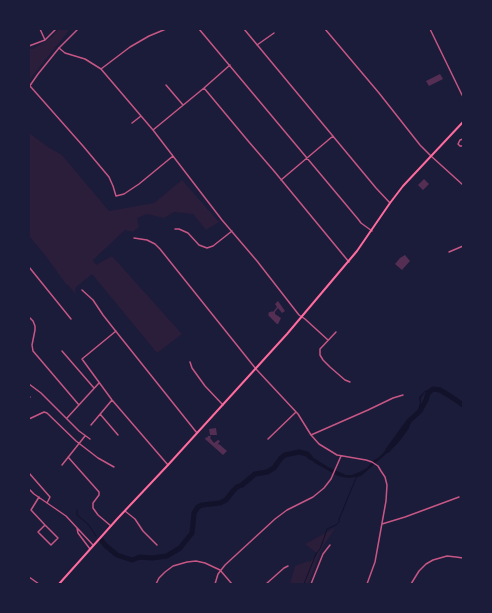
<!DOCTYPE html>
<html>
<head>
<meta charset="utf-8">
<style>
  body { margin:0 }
  #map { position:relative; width:492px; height:613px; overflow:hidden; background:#1b1b3a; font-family:"Open Sans",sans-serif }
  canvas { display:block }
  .frame { position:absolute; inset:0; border:30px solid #1b1b3a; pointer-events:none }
</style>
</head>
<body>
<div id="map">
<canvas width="492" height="613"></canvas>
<div class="frame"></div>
</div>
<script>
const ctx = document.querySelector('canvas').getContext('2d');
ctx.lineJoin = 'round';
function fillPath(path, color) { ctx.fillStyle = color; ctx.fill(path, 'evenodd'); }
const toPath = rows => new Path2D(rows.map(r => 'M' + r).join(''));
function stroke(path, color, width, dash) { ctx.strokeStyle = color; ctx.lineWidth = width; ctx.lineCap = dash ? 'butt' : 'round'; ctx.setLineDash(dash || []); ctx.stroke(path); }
const green = toPath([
  [58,29,70,29,30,79,29,77,29,49,33,49,52,37],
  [29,133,48,147,62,155,109,211,154,203,182,180,219,222,206,230,193,214,174,212,164,218,147,214,137,218,139,227,133,232,125,230,93,260,96,265,112,256,182,334,157,353,92,274,76,287,75,290,76,294,67,284,66,284,45,255,29,236],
  [335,528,324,545,320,553,308,584,290,584,295,566,308,561,310,562,318,554,305,544]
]);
const water = toPath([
  [433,388,442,389,456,400,460,404,463,405,463,407,459,405,455,400,449,397,441,390,438,391,433,390,425,392,421,398,421,404,419,411,412,418,409,428,402,438,396,445,361,476,349,478,338,476,315,463,305,455,304,452,328,467,346,475,352,475,362,471,367,468,374,460,378,458,390,446,397,441,405,431,411,417,418,410,420,403,419,397,425,391]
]);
const stream = toPath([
  [77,510,77,515,88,524,96,536],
  [304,584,316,554,320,549,323,541,327,529,336,525,339,522,339,519,343,510,346,502,357,476]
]);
const river = toPath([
  [388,450,409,421,420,411,426,400,428,393,433,389,440,390,453,398,463,405],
  [102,541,105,545,117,555,132,560,140,557,152,558,167,556,180,548,192,533,194,513,198,507,202,505,220,503,226,500,233,491,237,487,242,485,255,474,267,472,274,468,281,458,285,455,299,452,307,454,310,457]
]);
const building = toPath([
  [440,74,443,79,429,86,426,81],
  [424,179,429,184,423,190,418,185],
  [405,255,410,261,402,270,395,264,400,258],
  [278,301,285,311,282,313,278,308,275,312,275,314,281,318,278,324,277,324,268,315,269,314,268,313,270,312,271,312,272,311,273,312,277,307,275,304],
  [216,428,217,435,210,435,209,429],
  [208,436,211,436,210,438,214,443,218,440,220,441,218,444,219,445,219,444,227,451,223,455,205,439,206,437,207,438]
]);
const minor = toPath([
  [40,29,45,40],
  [199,29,358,219,361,223,372,231],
  [244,29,376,188,390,203],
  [325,29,379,93,420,145,431,156],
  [257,45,274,33],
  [29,46,45,40,56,29],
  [59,48,65,53,85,59,101,69,153,130,222,220,257,261,299,315,305,319,328,340],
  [101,69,130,47,149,36,166,29],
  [166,85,183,105],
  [30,86,83,146,109,177,113,186,116,196,124,194,139,184,173,156],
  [204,88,249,142,274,171,349,262],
  [132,123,141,116],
  [153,130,204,88,230,65],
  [463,139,460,140,458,144,460,146,463,146],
  [281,180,333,136],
  [175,229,179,229,188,233,199,245,207,248,213,246,232,231],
  [134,238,147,240,155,244,160,249,256,369,298,414,311,435,319,444,337,455,366,460,372,462,378,466,381,471,385,477,387,485,386,501,375,562,367,584],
  [449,252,463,246],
  [29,267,71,319],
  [82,290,93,300,103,315,114,329,197,433],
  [29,317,33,321,35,326,35,330,32,345,33,351,79,405],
  [116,331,82,359,112,400,168,465],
  [336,332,320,349,320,355,323,360,330,367,345,380,350,382],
  [62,351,94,388],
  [190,362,192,368,205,386,223,405],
  [29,384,41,393,79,431,90,439],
  [29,398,30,397],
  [100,414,118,435],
  [67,418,99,383],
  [29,419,44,412,47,413,76,441,98,458,114,467],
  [91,425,112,400],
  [311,435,368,410,393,398,403,395],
  [268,439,296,412],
  [68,457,99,492,99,495,93,503,93,508,98,515,111,526],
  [62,465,85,436],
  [29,473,50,497,47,503],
  [29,489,34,494,66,516,93,545],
  [39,497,31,510,45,525,58,538,51,545,38,532,45,525],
  [125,511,135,519,143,531,157,545],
  [382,524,405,517,459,497],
  [77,528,78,533,90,549],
  [29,577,39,584],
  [156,584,159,578,165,572,173,566,187,562,196,561,205,563,220,570,232,584],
  [215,584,218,574,225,565,275,519,287,510,313,497,324,488,331,479,341,456],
  [266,584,284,568,288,566],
  [311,584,323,554,330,545],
  [411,584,419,571,426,564,433,560,447,556,456,557,463,558]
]);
const tertiary = toPath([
  [430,29,463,97],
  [29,87,38,74,59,48,78,29],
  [431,156,463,185]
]);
const secondary = toPath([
  [59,584,118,518,168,465,287,334,357,251,390,203,403,186,463,122]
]);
fillPath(green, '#2a1e3b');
fillPath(water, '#12122b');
stroke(stream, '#12122b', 1);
stroke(river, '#12122b', 5);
fillPath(building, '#542f53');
stroke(minor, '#c65784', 1.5);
stroke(tertiary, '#c65784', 1.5);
stroke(secondary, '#ff6b9d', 2);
</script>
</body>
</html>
